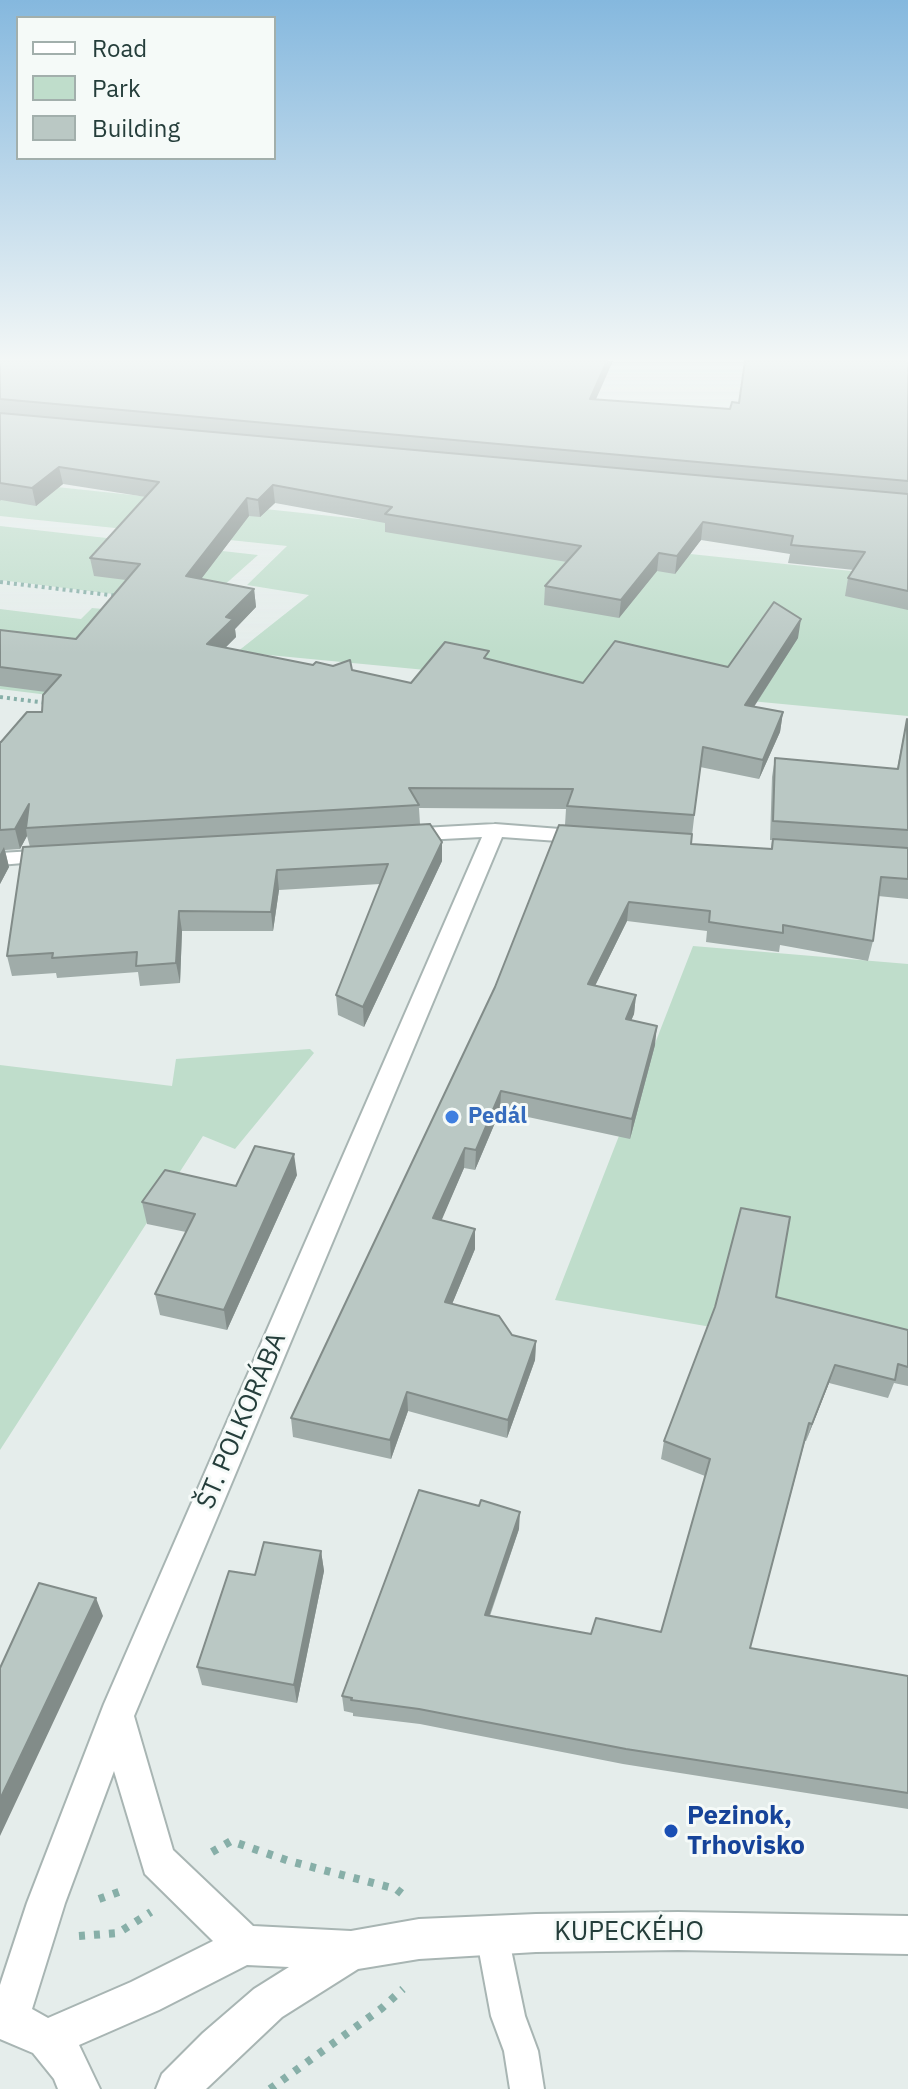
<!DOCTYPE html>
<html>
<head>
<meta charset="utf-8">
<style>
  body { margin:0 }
  #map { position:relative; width:908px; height:2089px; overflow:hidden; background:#e5edeb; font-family:"IBM Plex Sans",sans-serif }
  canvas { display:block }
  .legend { position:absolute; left:16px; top:16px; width:260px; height:144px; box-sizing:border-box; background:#f5faf8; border:2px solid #a2afac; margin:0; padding:10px 14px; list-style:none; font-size:24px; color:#253e3b }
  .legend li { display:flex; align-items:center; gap:16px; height:40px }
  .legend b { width:40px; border:2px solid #a2afac }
</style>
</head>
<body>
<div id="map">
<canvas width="908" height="2089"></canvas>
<ul class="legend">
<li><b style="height:10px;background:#fff"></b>Road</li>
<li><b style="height:22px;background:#bfddcb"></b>Park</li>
<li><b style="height:22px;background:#bac8c4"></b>Building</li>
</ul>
</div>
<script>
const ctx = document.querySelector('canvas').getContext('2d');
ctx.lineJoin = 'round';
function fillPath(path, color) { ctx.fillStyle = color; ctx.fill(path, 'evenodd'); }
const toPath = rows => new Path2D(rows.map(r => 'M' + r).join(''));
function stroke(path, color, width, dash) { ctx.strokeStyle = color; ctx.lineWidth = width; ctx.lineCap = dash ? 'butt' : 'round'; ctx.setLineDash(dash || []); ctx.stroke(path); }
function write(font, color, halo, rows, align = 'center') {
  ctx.font = font + ' "IBM Plex Sans",sans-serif'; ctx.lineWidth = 6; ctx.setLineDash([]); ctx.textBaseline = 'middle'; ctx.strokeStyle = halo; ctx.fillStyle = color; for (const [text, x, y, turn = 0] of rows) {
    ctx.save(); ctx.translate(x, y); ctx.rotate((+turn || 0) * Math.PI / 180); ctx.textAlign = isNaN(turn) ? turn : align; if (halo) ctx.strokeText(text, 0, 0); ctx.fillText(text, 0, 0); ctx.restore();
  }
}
const green = toPath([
  [0,481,908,577,908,716,237,652,309,595,247,585,287,546,0,516],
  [0,526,258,555,202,605,0,580],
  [92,608,157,614,105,702,0,689,0,609,81,619],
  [693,946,908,964,908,1361,555,1300],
  [310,1049,314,1053,235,1149,203,1136,0,1450,0,1065,172,1086,176,1059]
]);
const pathFar1 = toPath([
  [0,582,118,596],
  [0,697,47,703]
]);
const path = toPath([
  [212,1852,231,1841,289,1861,396,1889,405,1896],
  [99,1899,127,1889],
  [79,1936,118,1933,151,1912],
  [270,2089,382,2008,403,1989]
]);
const service = toPath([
  [492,1919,503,1924,508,1935,525,2016,538,2051,544,2089,510,2089,504,2051,491,2016,476,1935,481,1924,492,1919]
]);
const minor = toPath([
  [495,824,586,831,596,837,586,843,502,837,134,1716,173,1850,253,1926,351,1931,419,1919,536,1914,678,1912,908,1916,908,1954,678,1950,536,1952,419,1959,358,1969,282,2017,206,2089,156,2089,162,2074,203,2033,254,1989,289,1967,247,1965,159,2010,79,2045,100,2089,58,2089,54,2079,33,2053,0,2039,0,1985,27,1903,104,1704,482,837,404,841,394,835,404,829,495,824],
  [114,1771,145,1874,213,1941,131,1982,48,2018,32,2009,65,1903,114,1771],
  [51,850,61,856,58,860,0,865,0,853,51,850]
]);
const wall = toPath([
  [0,361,730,409,739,403,908,361,908,610,845,596,848,578,854,570,788,563,790,554,701,540,675,574,657,571,619,618,544,605,545,586,567,562,385,532,385,523,275,503,260,517,249,516,201,579,254,589,256,607,235,629,236,637,225,648,313,665,352,670,411,683,489,660,583,683,728,667,798,638,754,707,783,712,780,732,759,779,700,767,691,844,771,849,772,840,770,840,772,777,775,758,897,769,903,738,908,720,908,899,878,896,873,941,868,961,780,945,779,952,706,942,707,931,627,921,595,986,636,995,634,1014,631,1020,655,1045,630,1139,500,1111,475,1170,464,1168,441,1220,475,1229,475,1249,452,1304,512,1335,536,1341,535,1360,507,1438,408,1411,391,1459,293,1437,291,1418,495,987,565,825,566,809,419,808,420,824,442,861,364,1027,338,1015,336,995,380,884,279,890,273,931,182,931,180,983,140,986,138,972,57,978,56,973,12,976,7,956,30,847,27,836,20,849,5,850,9,867,0,884,0,742,42,712,46,692,0,686,0,630,76,639,126,580,94,576,90,558,146,497,63,484,36,506,1,500,0,501],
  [297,1175,227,1330,160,1315,155,1294,186,1232,147,1224,142,1202],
  [776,1297,908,1330,908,1386,894,1383,888,1398,829,1383,806,1441,805,1441,750,1648,908,1676,908,1809,623,1764,420,1724,353,1716,353,1713,344,1711,342,1696,519,1529,490,1616,591,1634,661,1632,705,1476,661,1459,664,1441],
  [321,1551,324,1571,297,1703,202,1685,197,1667,255,1575]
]);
const shadedWall = toPath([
  [607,361,613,361,589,415,590,399],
  [59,467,63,484,36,506,32,488],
  [273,485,275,503,260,517,258,500],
  [247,498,249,516,189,595,186,576],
  [703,522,701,540,675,574,677,556],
  [659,553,657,571,619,618,621,600],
  [254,589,256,607,235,629,236,637,209,664,207,644,226,617],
  [801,619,798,638,742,725,745,705],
  [783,712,780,732,759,779,763,760],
  [29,804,26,828,27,836,20,849,15,829],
  [442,842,442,861,364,1027,363,1007],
  [4,847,9,867,0,884,0,854],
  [277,870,279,890,273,931,271,912],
  [629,902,627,921,586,1004,588,984],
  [179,911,182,931,180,983,176,963],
  [636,995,634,1014,624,1038,626,1019],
  [657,1026,655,1045,630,1139,632,1119],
  [501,1091,500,1111,475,1170,476,1150],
  [465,1148,464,1168,434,1238,433,1218],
  [294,1154,297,1175,227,1330,224,1310],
  [475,1229,475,1249,445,1321,445,1302],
  [536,1341,535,1360,507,1438,508,1420],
  [835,1365,829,1383,806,1441,812,1424],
  [407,1392,408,1411,391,1459,390,1440],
  [520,1512,519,1529,484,1631,485,1615],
  [321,1551,324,1571,297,1703,294,1685],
  [96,1598,103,1616,0,1836,0,1799]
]);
const building = toPath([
  [0,361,607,361,590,399,730,409,732,402,739,403,745,361,908,361,908,481,0,399,0,361],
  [0,413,908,494,908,591,848,578,865,552,791,545,793,536,703,522,677,556,659,553,621,600,545,586,581,546,385,514,392,507,273,485,258,500,247,498,186,576,254,589,226,617,233,619,207,644,313,665,316,662,333,666,350,660,352,670,411,683,445,642,489,651,484,658,583,683,615,641,728,667,774,602,801,619,745,705,783,712,763,760,703,747,694,815,567,806,573,789,409,788,419,805,26,828,29,804,15,829,0,830,0,742,1,742,27,712,42,712,43,695,61,675,0,667,0,630,76,639,140,564,90,558,159,482,59,467,32,488,0,483,0,413],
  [907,719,908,830,773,821,775,758,898,769,907,719],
  [430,824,442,842,363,1007,336,995,388,864,277,870,271,912,179,911,176,963,136,966,137,952,52,958,53,953,7,956,23,847,430,824],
  [559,825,692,834,691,844,772,849,773,839,908,848,908,879,881,877,873,941,783,925,783,933,709,922,710,911,629,902,588,984,636,995,626,1019,657,1026,632,1119,501,1091,476,1150,465,1148,433,1218,475,1229,445,1302,499,1316,512,1335,536,1341,508,1420,407,1392,390,1440,291,1418,495,987,559,825],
  [255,1146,294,1154,224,1310,155,1294,195,1214,142,1202,165,1170,236,1186,255,1146],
  [741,1208,790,1217,776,1297,908,1330,908,1367,898,1364,895,1380,835,1365,812,1424,809,1423,750,1648,908,1676,908,1793,626,1749,419,1709,351,1700,352,1698,342,1696,419,1490,479,1506,481,1500,520,1512,485,1615,591,1634,596,1618,661,1632,710,1459,664,1441,715,1307,741,1208],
  [264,1542,321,1551,294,1685,197,1667,229,1571,255,1575,264,1542],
  [39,1583,96,1598,0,1799,0,1668,39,1583]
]);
const markers = [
  [452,1117,8,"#3f7fe0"],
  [671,1831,8,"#1a4fb4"]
];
const shopNames = [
  ["Pedál",468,1117]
];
const nearStreetnames = [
  ["ŠT. POLKORÁBA",242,1421,-67],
  ["KUPECKÉHO",629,1932]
];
const nearTransitnames = [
  ["Pezinok,",687,1816],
  ["Trhovisko",687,1846]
];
fillPath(green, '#bfddcb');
stroke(service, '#a8b5b3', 4);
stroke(minor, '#a8b5b3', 4);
stroke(pathFar1, '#87afa8', 4, [3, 4]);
stroke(path, '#87afa8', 8, [6, 9]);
fillPath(service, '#fff');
fillPath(minor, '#fff');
fillPath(wall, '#a0aca9');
fillPath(shadedWall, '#828c89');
fillPath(building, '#bac8c4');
stroke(building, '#828c89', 2);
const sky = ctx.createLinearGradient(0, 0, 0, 654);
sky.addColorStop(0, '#85b8de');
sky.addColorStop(0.55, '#f3f7f6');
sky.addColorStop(1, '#f3f7f600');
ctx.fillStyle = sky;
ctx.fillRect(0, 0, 908, 654);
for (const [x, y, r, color] of markers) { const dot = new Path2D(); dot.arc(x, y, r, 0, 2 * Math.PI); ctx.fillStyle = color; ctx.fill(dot); stroke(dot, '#f5faf8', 3); }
write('bold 22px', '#366cbe', '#f5faf8', shopNames, 'left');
write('26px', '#253e3b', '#f5faf8', nearStreetnames);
write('bold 26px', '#164399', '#f5faf8', nearTransitnames, 'left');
</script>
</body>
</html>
